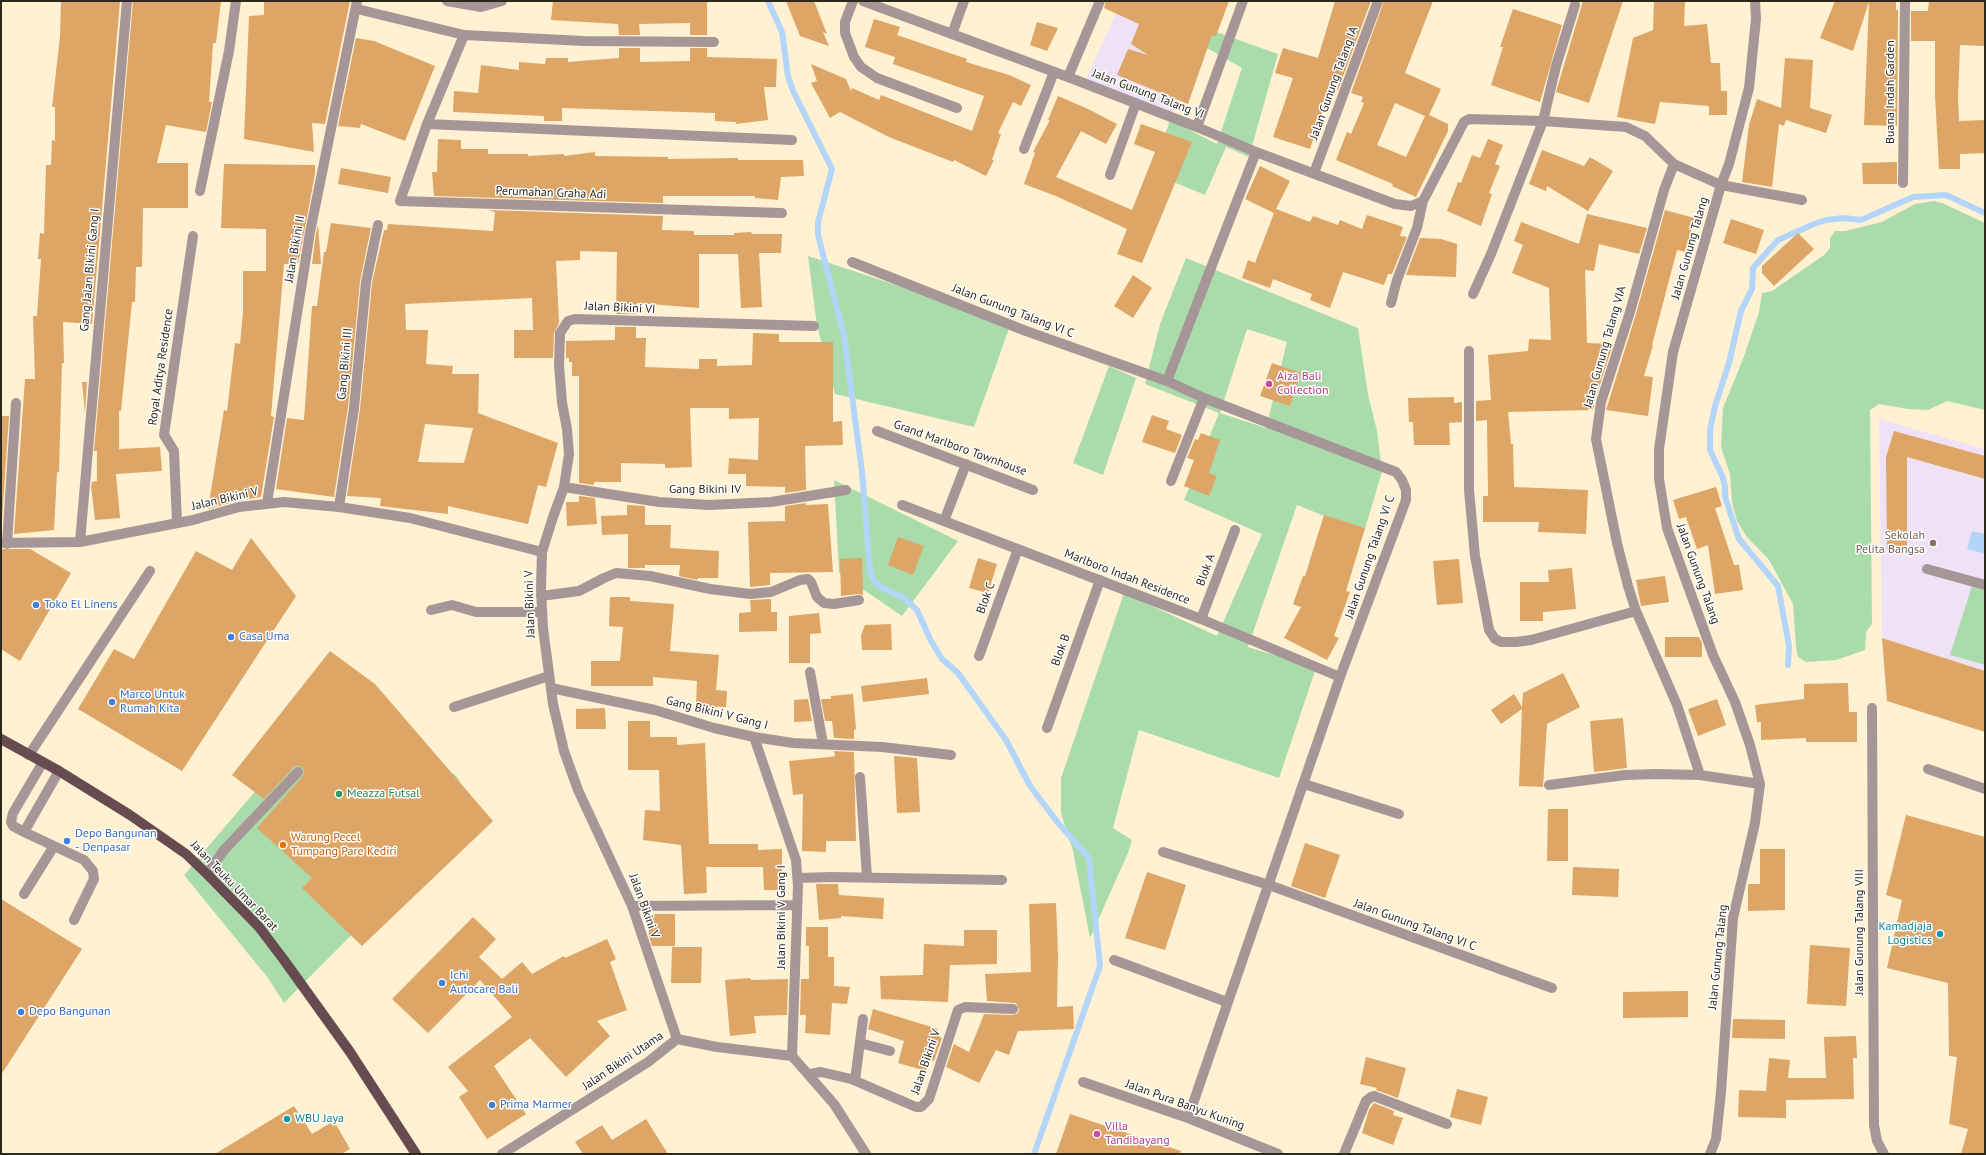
<!DOCTYPE html>
<html>
<head>
<meta charset="utf-8">
<style>
  body { margin:0 }
  #map { position:relative; width:1986px; height:1155px; overflow:hidden; background:#fff1d1; font-family:"PT Sans",sans-serif }
  canvas { display:block }
  .frame { position:absolute; inset:0; border:2px solid #2d281c; pointer-events:none }
</style>
</head>
<body>
<div id="map">
<canvas width="1986" height="1155"></canvas>
<div class="frame"></div>
</div>
<script>
const ctx = document.querySelector('canvas').getContext('2d');
ctx.lineJoin = 'round';
function fillPath(path, color) { ctx.fillStyle = color; ctx.fill(path, 'evenodd'); }
const toPath = rows => new Path2D(rows.map(r => 'M' + r).join(''));
function stroke(path, color, width, dash) { ctx.strokeStyle = color; ctx.lineWidth = width; ctx.lineCap = dash ? 'butt' : 'round'; ctx.setLineDash(dash || []); ctx.stroke(path); }
function write(font, color, halo, rows, align = 'center') {
  ctx.font = font + ' "PT Sans",sans-serif'; ctx.lineWidth = 3; ctx.setLineDash([]); ctx.textBaseline = 'middle'; ctx.strokeStyle = halo; ctx.fillStyle = color; for (const [text, x, y, turn = 0] of rows) {
    ctx.save(); ctx.translate(x, y); ctx.rotate((+turn || 0) * Math.PI / 180); ctx.textAlign = isNaN(turn) ? turn : align; if (halo) ctx.strokeText(text, 0, 0); ctx.fillText(text, 0, 0); ctx.restore();
  }
}
const education = toPath([
  [1116,13,1198,43,1170,120,1082,88],
  [1879,419,1985,449,1985,671,1882,638]
]);
const green = toPath([
  [1208,29,1278,54,1249,157,1226,147,1205,195,1152,173,1170,120,1217,144,1242,68,1198,43],
  [1934,201,1942,203,1985,223,1985,410,1947,401,1928,410,1908,409,1879,404,1870,410,1872,624,1866,632,1865,650,1836,660,1806,662,1798,657,1796,647,1793,604,1769,560,1747,537,1737,521,1732,502,1730,474,1721,447,1723,408,1743,359,1759,312,1762,293,1772,291,1824,255,1830,248,1830,238,1835,231,1845,231,1882,222,1915,204],
  [808,256,1011,323,974,427,835,394,817,326],
  [1186,258,1358,328,1368,394,1377,431,1382,472,1364,532,1297,505,1248,647,1316,668,1279,778,1139,730,1113,828,1132,840,1128,853,1090,938,1073,851,1061,813,1061,778,1124,593,1217,636,1262,534,1184,500,1219,413,1145,384,1160,324],
  [1247,329,1287,342,1266,428,1220,413],
  [1109,366,1136,378,1103,475,1073,463],
  [834,480,958,541,902,616,839,573],
  [1972,586,1985,590,1985,665,1950,655],
  [354,675,417,745,457,777,475,810,284,1003,268,978,184,875]
]);
const water = toPath([
  [1972,531,1985,534,1985,554,1967,549]
]);
const stream = toPath([
  [768,1,782,32,788,76,793,91,832,169,818,222,818,235,844,335,862,472,870,569,873,580,880,587,904,598,917,610,931,641,942,659,958,673,1006,740,1030,786,1059,824,1089,858,1100,966,1034,1154],
  [1788,665,1789,646,1778,586,1739,539,1725,497,1725,487,1723,478,1710,450,1710,430,1715,406,1729,363,1741,311,1752,289,1753,268,1778,240,1814,224,1826,220,1844,218,1861,220,1913,197,1946,195,1985,213]
]);
const building = toPath([
  [61,1,120,1,92,324,63,322,64,363,62,363,59,472,57,472,54,530,14,534,25,379,35,379,33,316,37,316,41,259,38,259,40,233,44,234,46,165,51,165,52,140,55,141,55,107,52,107,60,37],
  [133,1,221,1,216,43,213,43,209,102,212,102,206,132,166,125,157,163,188,163,188,208,143,208,142,267,136,267,135,302,132,302,121,411,119,411,119,449,160,447,162,471,116,474,120,518,95,520,91,486,92,482,97,481,97,451,94,451],
  [264,1,350,1,325,124,312,123,314,152,244,139,249,16,264,15],
  [553,1,707,1,707,35,690,35,690,23,639,24,640,35,619,35,618,24,551,20],
  [786,1,814,1,827,34,823,32,829,46,800,36],
  [1106,1,1229,1,1216,36,1212,35,1188,104,1117,75,1128,49,1148,55,1131,44,1139,24,1104,8],
  [1335,1,1371,1,1338,90,1330,87,1310,149,1273,137,1293,78,1275,73,1283,48,1318,58],
  [1384,1,1433,1,1405,73,1441,89,1429,115,1448,124,1448,131,1416,197,1392,186,1393,184,1336,160,1347,132,1351,134,1364,103,1361,102,1363,97,1351,93],
  [1395,103,1425,116,1406,157,1377,145],
  [1583,1,1623,1,1589,103,1556,92],
  [1654,1,1685,1,1684,26,1707,24,1711,63,1720,63,1721,91,1727,91,1727,115,1709,115,1709,106,1660,102,1655,124,1617,117,1633,38,1653,30],
  [1835,1,1896,1,1896,10,1898,10,1897,126,1864,125,1869,2,1853,51,1820,38],
  [1929,1,1985,1,1985,46,1960,45,1958,97,1959,121,1985,120,1985,153,1960,154,1960,169,1939,169,1935,95,1935,41,1911,41,1911,11,1928,11],
  [1513,9,1562,25,1540,102,1491,85,1503,47,1500,47],
  [874,19,900,27,897,35,967,59,966,62,1009,75,1031,85,1021,106,1013,102,998,133,1001,134,992,160,994,160,986,176,954,160,953,162,889,137,840,112,830,118,811,83,817,81,811,64,846,79,851,91,852,88,879,100,881,95,972,131,984,96,893,64,895,57,865,47],
  [1037,22,1058,28,1047,51,1030,45],
  [356,38,374,41,435,66,405,141,361,124,360,128,338,126],
  [619,48,640,48,640,62,690,61,690,48,707,48,707,57,777,59,776,87,764,87,768,120,736,124,736,122,715,121,715,113,562,108,562,121,544,121,544,116,453,112,454,91,478,93,481,65,519,70,519,62,545,64,546,58,568,58,568,62,619,58],
  [1785,58,1813,60,1810,108,1832,115,1826,133,1786,120,1784,126,1779,124,1772,187,1742,182,1749,125,1757,99,1781,108],
  [1058,96,1088,109,1117,124,1106,144,1081,131,1056,177,1132,210,1155,152,1134,144,1141,124,1192,142,1142,263,1117,254,1127,229,1056,196,1024,184,1035,153,1033,152,1050,120,1048,120],
  [438,139,461,140,461,149,488,149,488,154,528,154,528,156,564,154,564,156,595,152,595,156,668,157,668,159,738,158,738,160,803,160,804,176,781,177,778,200,755,198,755,196,663,196,663,203,434,196,432,172,437,172],
  [1488,139,1503,145,1495,164,1500,166,1489,193,1492,194,1481,226,1447,211,1458,182,1461,183,1472,155,1480,158],
  [1542,150,1584,166,1590,157,1613,171,1588,211,1547,186,1546,191,1529,184],
  [1897,162,1897,184,1863,184,1862,163],
  [224,164,315,165,315,174,298,264,284,264,271,416,274,417,261,497,237,501,208,509,224,410,227,411,235,343,240,344,243,312,243,271,266,271,266,229,221,228],
  [1260,166,1290,181,1276,209,1310,222,1313,216,1338,225,1340,220,1362,229,1367,215,1403,227,1400,236,1407,237,1392,274,1388,274,1384,285,1343,272,1330,308,1310,300,1312,294,1273,279,1270,288,1242,278,1248,260,1255,263,1274,213,1245,199],
  [341,168,391,177,388,193,338,184],
  [488,210,663,216,662,230,694,231,694,235,734,235,734,233,751,232,752,234,782,234,781,253,759,253,762,307,741,308,738,254,699,254,699,308,637,303,637,314,616,314,617,252,580,251,580,260,556,261,559,323,554,333,553,358,514,358,514,330,533,330,532,298,405,304,406,330,428,330,426,364,453,366,452,374,479,374,478,413,558,443,546,487,538,485,528,524,448,506,448,514,380,506,381,498,347,496,360,409,372,283,384,230,387,230,388,224,493,231,495,212],
  [425,424,473,428,464,463,418,462],
  [1665,210,1694,218,1686,252,1677,250,1652,345,1653,345,1644,376,1653,377,1648,416,1606,410,1636,314],
  [1587,214,1647,228,1639,254,1599,244,1594,271,1585,270,1587,343,1613,344,1595,400,1593,410,1508,412,1511,444,1513,444,1514,487,1588,490,1586,534,1538,532,1539,522,1483,522,1483,496,1488,496,1487,420,1476,421,1476,401,1491,400,1488,355,1528,351,1529,339,1551,340,1549,288,1512,273,1523,245,1514,241,1521,222,1579,244],
  [1731,219,1764,230,1756,254,1723,243],
  [331,223,371,228,360,281,348,407,334,497,276,489,287,418,304,420,312,306,317,306,324,252,326,252],
  [318,225,321,264,312,264,316,233],
  [1798,233,1814,249,1774,286,1762,273,1762,266],
  [1420,238,1441,239,1457,244,1456,277,1406,275],
  [1133,275,1152,288,1133,318,1114,306],
  [615,327,636,327,636,338,646,338,645,367,699,369,699,359,717,359,717,366,752,365,753,333,779,334,779,342,833,342,833,422,842,421,843,445,805,446,806,490,785,493,785,487,746,486,746,474,728,474,729,458,758,460,759,418,729,419,729,408,690,408,692,467,665,468,665,464,621,463,621,482,594,482,594,485,579,483,579,376,572,376,572,362,569,362,569,358,566,358,566,341,615,340],
  [1272,363,1301,373,1290,406,1260,396],
  [82,382,87,382,85,413],
  [1454,397,1454,403,1462,402,1462,422,1449,423,1450,445,1414,445,1413,422,1409,422,1408,398],
  [1152,415,1169,421,1166,429,1182,435,1175,453,1142,442],
  [1,416,9,416,1,536],
  [1894,431,1985,456,1985,479,1907,457,1907,549,1887,549,1886,457],
  [1201,433,1220,440,1209,473,1217,476,1209,496,1184,486,1194,460,1187,458,1195,439,1198,440],
  [1716,487,1722,506,1715,508,1734,565,1739,565,1743,590,1715,594,1708,545,1697,549,1686,517,1679,519,1673,500],
  [579,496,595,498,597,524,567,526,566,502,579,502],
  [806,503,806,505,828,504,833,572,770,573,770,585,750,587,748,522,785,521,785,506],
  [627,505,645,506,645,525,671,525,670,548,719,551,718,578,698,578,697,580,679,576,680,565,645,565,645,568,628,568,628,534,602,535,601,516,627,515],
  [1324,515,1365,528,1346,591,1350,592,1334,636,1339,638,1327,660,1284,638,1301,607,1293,604,1303,576,1305,576],
  [898,537,924,546,913,575,888,565],
  [251,538,296,596,182,771,78,709,114,649,134,659,196,551,232,570],
  [1,549,30,549,71,573,20,661,1,649],
  [862,558,863,595,858,594,841,596,840,559],
  [978,558,997,564,988,593,969,588],
  [1459,559,1463,603,1437,605,1433,561],
  [1572,568,1576,609,1543,612,1543,621,1520,621,1520,582,1549,582,1548,570],
  [1665,576,1669,602,1641,606,1636,580],
  [610,597,630,597,630,601,674,604,670,651,719,655,716,690,727,691,726,707,696,706,697,681,653,677,653,686,591,686,591,661,620,661,623,627,609,626],
  [771,599,771,612,777,612,777,631,739,632,739,613,751,612,750,600],
  [819,613,821,633,810,634,810,663,789,663,789,616],
  [891,624,892,650,862,650,861,635,865,625],
  [1665,637,1699,637,1702,643,1702,657,1665,657],
  [1882,638,1985,671,1985,732,1887,701],
  [330,651,375,684,493,821,362,946,302,888,312,878,257,828,303,776,304,773,303,768,299,766,294,767,264,799,232,775],
  [1563,673,1580,707,1547,724,1543,787,1519,786,1522,709,1501,724,1491,710,1514,694,1522,707,1523,693],
  [927,678,929,694,863,702,861,686],
  [1848,683,1849,712,1857,712,1857,742,1806,742,1806,738,1761,740,1761,722,1757,722,1755,705,1804,699,1804,684],
  [853,694,856,729,854,730,854,739,834,738,832,721,825,721,821,699,831,699,831,696],
  [808,699,812,721,794,722,794,700],
  [1717,699,1726,725,1698,736,1688,709],
  [605,708,606,729,576,729,576,709],
  [1623,718,1627,768,1594,772,1590,721],
  [628,721,650,721,650,737,677,737,677,745,705,743,709,844,758,844,758,850,782,849,782,890,764,890,763,867,706,867,707,893,684,894,681,845,643,840,645,810,660,811,659,770,628,770],
  [834,751,854,752,856,841,826,841,826,852,802,851,803,794,793,795,789,761,830,757,835,756],
  [894,756,917,758,920,812,897,813],
  [1548,809,1568,809,1568,861,1547,861],
  [1906,815,1985,837,1985,1154,1961,1154,1968,1129,1949,1124,1957,1057,1949,1056,1948,983,1887,968,1902,900,1886,895],
  [1305,843,1340,855,1325,898,1291,886],
  [1760,849,1785,849,1785,910,1748,911,1748,884,1760,884],
  [1573,867,1619,869,1618,897,1572,895],
  [1147,872,1186,885,1165,950,1125,938],
  [816,884,838,884,839,895,884,898,883,919,841,916,841,918,819,920],
  [1,899,82,949,1,1075],
  [1056,903,1058,956,1057,1007,1073,1006,1074,1029,1018,1031,1009,1055,996,1050,979,1083,946,1067,954,1044,969,1052,984,1014,1013,1015,1018,1013,1019,1009,1016,1003,987,1001,985,974,1031,972,1029,904],
  [649,914,675,914,675,946,652,946,649,935],
  [473,917,496,939,479,957,502,979,522,962,532,974,564,956,565,958,607,939,616,959,610,962,627,1010,597,1021,610,1036,566,1077,530,1038,494,1066,526,1114,487,1139,459,1097,468,1091,448,1067,512,1017,480,980,428,1033,392,999],
  [806,927,828,927,828,957,834,957,834,986,850,987,847,1004,832,1003,830,1035,805,1033,806,1015,800,1015,801,979,809,979,809,946,806,946],
  [964,930,997,930,997,964,950,965,948,1002,881,999,880,976,923,975,924,944,964,946],
  [1810,945,1850,948,1846,1006,1807,1004],
  [672,947,702,947,701,983,671,983],
  [750,978,751,980,788,979,787,1015,754,1016,756,1033,730,1036,725,980],
  [1688,991,1688,1017,1623,1018,1623,992],
  [873,1009,938,1029,936,1035,942,1038,934,1061,929,1059,926,1071,898,1063,904,1041,868,1029],
  [1733,1019,1785,1020,1785,1039,1732,1038],
  [1856,1036,1857,1058,1853,1058,1854,1099,1786,1100,1786,1118,1738,1117,1739,1090,1766,1091,1769,1058,1790,1060,1788,1078,1826,1078,1824,1037],
  [1366,1057,1406,1068,1398,1098,1376,1090,1377,1088,1360,1084],
  [1457,1089,1488,1097,1481,1125,1450,1117],
  [1374,1103,1394,1111,1393,1115,1403,1118,1393,1145,1362,1133,1369,1110],
  [294,1106,312,1134,334,1121,350,1149,341,1154,215,1154],
  [1070,1114,1181,1151,1180,1154,1056,1154],
  [646,1119,668,1154,583,1154,575,1142,602,1125,612,1140]
]);
const minor = toPath([
  [447,1,481,7,502,1],
  [853,1,845,22,845,33,854,57,861,67,877,78,957,108],
  [863,1,1068,77,1197,127,1256,152,1395,204,1411,206,1423,201],
  [357,9,464,35,584,41,714,42],
  [952,34,964,1],
  [464,35,427,124,400,201,782,213],
  [1068,77,1100,1],
  [427,124,792,140],
  [1197,127,1243,1],
  [1024,149,1054,72],
  [1674,164,1664,190,1630,312,1601,402,1596,439,1617,543,1628,586,1636,611,1677,705,1700,775],
  [1314,173,1378,1],
  [1110,175,1136,103],
  [1903,183,1905,1],
  [200,191,229,51,236,1],
  [852,262,1026,331,1167,381,1204,398,1396,472,1402,480,1406,490,1406,500,1340,677,1188,1118],
  [1473,294,1491,254,1543,121,1556,66,1575,5],
  [1391,303,1397,280,1417,228,1423,201,1464,122,1469,119,1543,121,1626,127,1645,136,1674,164,1721,185,1802,200],
  [1469,351,1469,490,1475,556,1489,630,1495,639,1501,642,1516,642,1531,640,1636,611],
  [1167,381,1256,152],
  [877,431,1033,490],
  [1171,481,1204,398],
  [564,487,659,502,709,505,771,502,846,490],
  [267,503,310,232,357,1],
  [902,505,1201,619,1340,677],
  [339,507,354,408,366,282,378,225],
  [944,521,966,464],
  [177,523,174,451,164,435,193,236],
  [80,542,127,1],
  [1,543,80,542,193,520,239,507,284,502,339,507,410,518,542,552],
  [7,544,16,403],
  [1927,569,1985,585],
  [541,596,579,591,604,578,616,573,650,576,710,589,750,594,771,592,800,580,808,579,811,582,817,597,824,603,834,604,859,600],
  [431,610,452,605,476,612,542,612],
  [1201,619,1235,530],
  [979,656,1018,549],
  [810,672,823,744],
  [551,688,655,710,714,728,754,737,793,743,882,747,951,755],
  [454,707,549,676],
  [1872,708,1874,1125,1877,1141,1884,1154],
  [1047,728,1100,580],
  [754,737,796,860,798,886,792,1056],
  [29,755,150,571],
  [43,762,13,813,11,822,13,826,24,832,84,860,93,871,94,879,74,920],
  [1928,769,1985,789],
  [860,777,867,877],
  [1304,784,1399,814],
  [1549,785,1625,775,1656,774,1700,775,1760,784],
  [24,832,59,771],
  [1163,852,1269,885,1552,988],
  [207,874,224,850,298,772],
  [798,878,831,877,1002,880],
  [24,894,54,846],
  [632,906,797,905],
  [1114,960,1227,1002],
  [677,1039,632,906,578,790,564,751,553,704,543,628,541,589,542,552,553,517,564,487,569,454,567,429,562,403,559,365,560,333,568,321,575,319,814,326],
  [677,1039,717,1047,792,1056,834,1104,866,1154],
  [860,1043,890,1051],
  [810,1074,821,1072,851,1079,916,1107,921,1107,929,1099,958,1010,965,1007,1013,1009],
  [855,1080,863,1019],
  [1083,1082,1188,1118,1278,1154],
  [502,1154,648,1062,677,1039],
  [1344,1154,1366,1101,1371,1097,1374,1096,1447,1124],
  [1710,1154,1716,1139,1721,1092,1733,918,1755,823,1760,784,1750,745,1735,702,1713,655,1667,528,1659,479,1659,449,1673,352,1721,185,1729,164,1749,88,1756,19,1755,1]
]);
const major = toPath([
  [1,739,59,771,130,815,186,854,207,874,259,927,284,960,350,1052,416,1154]
]);
const markers = [
  [1269,384,4,"#d1479c"],
  [1933,543,4,"#8d6e63"],
  [36,605,4,"#3f7fe0"],
  [231,637,4,"#3f7fe0"],
  [112,702,4,"#3f7fe0"],
  [339,794,4,"#2e9e5b"],
  [67,841,4,"#3f7fe0"],
  [283,845,4,"#e8710a"],
  [1940,934,4,"#0f9aa8"],
  [442,983,4,"#3f7fe0"],
  [21,1012,4,"#3f7fe0"],
  [492,1105,4,"#3f7fe0"],
  [287,1119,4,"#0f9aa8"],
  [1097,1134,4,"#d1479c"]
];
const streetNames = [
  ["Jalan Gunung Talang IA",1334,83,-70],
  ["Buana Indah Garden",1891,92,-90],
  ["Jalan Gunung Talang VI",1148,94,21],
  ["Perumahan Graha Adi",551,193,2],
  ["Jalan Gunung Talang",1690,248,-74],
  ["Jalan Bikini II",295,249,-80],
  ["Gang Jalan Bikini Gang I",90,270,-85],
  ["Jalan Bikini VI",620,308,3],
  ["Jalan Gunung Talang VI C",1013,311,21],
  ["Jalan Gunung Talang VIA",1605,347,-74],
  ["Gang Bikini III",345,364,-85],
  ["Royal Aditya Residence",161,367,-82],
  ["Grand Marlboro Townhouse",960,448,20],
  ["Gang Bikini IV",705,490],
  ["Jalan Bikini V",225,499,-13],
  ["Jalan Gunung Talang VI C",1370,557,-71],
  ["Blok A",1206,570,-70],
  ["Jalan Gunung Talang",1698,574,70],
  ["Marlboro Indah Residence",1127,577,21],
  ["Blok C",986,598,-70],
  ["Jalan Bikini V",530,604,-92],
  ["Blok B",1061,650,-70],
  ["Gang Bikini V Gang I",717,713,14],
  ["Jalan Teuku Umar Barat",234,886,46],
  ["Jalan Bikini V",644,906,70],
  ["Jalan Bikini V Gang I",782,917,-90],
  ["Jalan Gunung Talang VI C",1415,925,20],
  ["Jalan Gunung Talang VIII",1860,932,-90],
  ["Jalan Gunung Talang",1718,957,-84],
  ["Jalan Bikini Utama",623,1061,-34],
  ["Jalan Bikini V",926,1062,-71],
  ["Jalan Pura Banyu Kuning",1185,1105,20]
];
const hotelNames = [
  ["Aiza Bali",1277,377],
  ["Collection",1277,391],
  ["Villa",1105,1127],
  ["Tandibayang",1105,1141]
];
const educationNames = [
  ["Sekolah",1925,536],
  ["Pelita Bangsa",1925,550]
];
const shopNames = [
  ["Toko El Linens",44,605],
  ["Casa Uma",239,637],
  ["Marco Untuk",120,695],
  ["Rumah Kita",120,709],
  ["Depo Bangunan",75,834],
  ["- Denpasar",75,848],
  ["Ichi",450,976],
  ["Autocare Bali",450,990],
  ["Depo Bangunan",29,1012],
  ["Prima Marmer",500,1105]
];
const leisureNames = [
  ["Meazza Futsal",347,794]
];
const foodNames = [
  ["Warung Pecel",291,838],
  ["Tumpang Pare Kediri",291,852]
];
const cultureNames = [
  ["Kamadjaja",1932,927],
  ["Logistics",1932,941],
  ["WBU Jaya",295,1119,"left"]
];
fillPath(education, '#f0e2f6');
fillPath(green, '#aadcab');
fillPath(water, '#b4d5fa');
stroke(stream, '#b4d5fa', 6);
fillPath(building, '#dda566');
stroke(minor, '#a69698', 10);
stroke(major, '#674b50', 10);
for (const [x, y, r, color] of markers) { const dot = new Path2D(); dot.arc(x, y, r, 0, 2 * Math.PI); ctx.fillStyle = color; ctx.fill(dot); stroke(dot, '#fff', 1.5); }
write('12px', '#2d281c', '#fff', streetNames);
write('12px', '#b23c85', '#fff', hotelNames, 'left');
write('12px', '#785e54', '#fff', educationNames, 'right');
write('12px', '#366cbe', '#fff', shopNames, 'left');
write('12px', '#27864d', '#fff', leisureNames, 'left');
write('12px', '#c56008', '#fff', foodNames, 'left');
write('12px', '#0d838f', '#fff', cultureNames, 'right');
</script>
</body>
</html>
